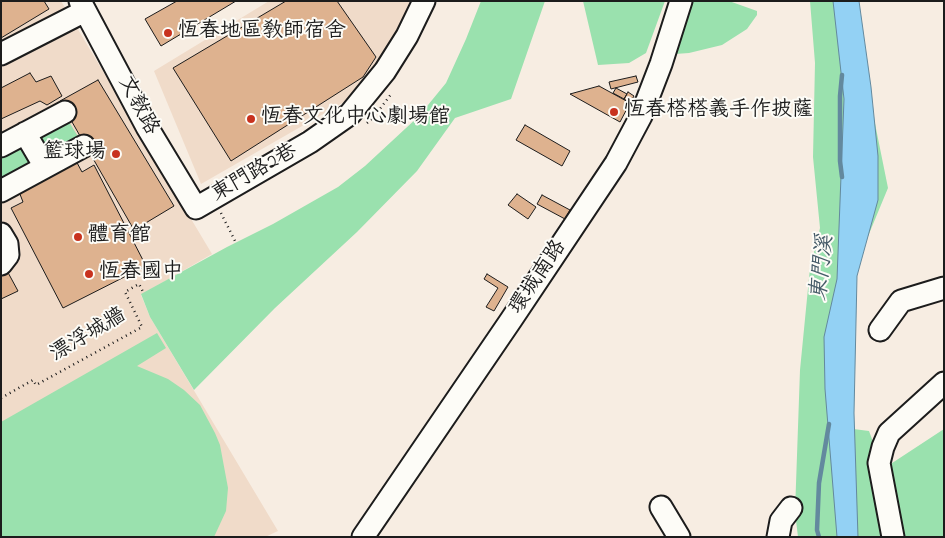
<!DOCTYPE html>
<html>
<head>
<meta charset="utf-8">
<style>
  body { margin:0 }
  #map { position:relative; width:945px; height:538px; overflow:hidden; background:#f7ede2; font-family:"Indie Flower",sans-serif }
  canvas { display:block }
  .frame { position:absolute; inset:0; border:2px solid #1c1c1c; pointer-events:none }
</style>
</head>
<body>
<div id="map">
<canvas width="945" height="538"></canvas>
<div class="frame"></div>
</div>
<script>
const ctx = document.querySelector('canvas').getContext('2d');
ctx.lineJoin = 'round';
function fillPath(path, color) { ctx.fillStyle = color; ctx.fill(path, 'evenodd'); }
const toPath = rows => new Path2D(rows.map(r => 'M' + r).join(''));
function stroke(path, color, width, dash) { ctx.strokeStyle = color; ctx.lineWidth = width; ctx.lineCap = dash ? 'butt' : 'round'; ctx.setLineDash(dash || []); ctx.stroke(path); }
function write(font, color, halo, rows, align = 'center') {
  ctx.font = font + ' "Indie Flower","LXGW WenKai TC",sans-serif'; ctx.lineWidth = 4; ctx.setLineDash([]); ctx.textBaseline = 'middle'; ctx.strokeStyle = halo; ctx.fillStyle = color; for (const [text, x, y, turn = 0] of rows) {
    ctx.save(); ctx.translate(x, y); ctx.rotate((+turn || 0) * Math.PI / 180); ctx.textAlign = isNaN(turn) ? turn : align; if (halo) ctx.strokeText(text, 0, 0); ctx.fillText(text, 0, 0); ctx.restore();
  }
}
const built = toPath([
  [1,1,61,1,212,254,141,295,150,317,278,531,265,537,1,537],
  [269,1,415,1,395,40,344,102,201,184,154,71]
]);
const green = toPath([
  [481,1,545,1,511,99,455,118,417,171,357,232,275,308,194,390,150,317,141,294,227,247,273,224,338,187,365,166,419,116,446,83,466,39],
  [583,1,665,1,646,53,629,63,598,65],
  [691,1,729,1,757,11,757,15,747,29,722,45,689,53,675,54],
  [810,1,854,1,865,74,888,188,859,258,830,426,869,431,883,469,944,429,944,537,798,537,795,512,800,370,810,268,820,228,813,157,815,63],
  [66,117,82,143,46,161,32,135],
  [23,140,37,165,1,185,1,152],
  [157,333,166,348,137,366,168,379,184,390,200,405,215,433,220,445,228,488,226,511,214,537,1,537,1,422]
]);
const water = toPath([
  [833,1,859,1,871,87,878,156,878,200,857,276,854,413,858,537,837,537,825,389,824,337,837,279,844,99,833,1]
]);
const stream = toPath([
  [842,177,840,161,840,96,842,75],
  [819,537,817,530,819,483,829,424]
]);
const building = toPath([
  [1,1,44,1,49,9,1,38,1,1],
  [177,1,236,1,161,46,145,19,177,1],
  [286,1,337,1,376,57,363,77,231,161,173,68,286,1],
  [30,73,36,82,51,76,62,96,47,105,40,101,1,119,1,88,30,73],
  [636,76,638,82,611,89,609,82,636,76],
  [98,80,174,206,134,230,60,101,98,80],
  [599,86,630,103,620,122,570,94,599,86],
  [616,88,627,94,624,99,613,93,616,88],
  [628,92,634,96,630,103,624,99,628,92],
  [525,125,570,151,562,166,516,140,525,125],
  [75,159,82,172,94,165,146,266,63,308,11,208,23,202,18,189,75,159],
  [517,194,536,207,528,219,508,205,517,194],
  [542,195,570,210,565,219,537,204,542,195],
  [5,267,18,291,1,299,1,269,5,267],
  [487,274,508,287,494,311,486,307,498,288,484,279,487,274]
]);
const path = toPath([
  [367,123,373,118,392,93],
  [221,213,235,241],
  [1,398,33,380,36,385,142,327,125,292,139,284,144,294]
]);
const minor = toPath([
  [80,1,147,127,196,208,310,142,350,114,385,71,407,36,424,1],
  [1,54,85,11],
  [25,133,45,167],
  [1,146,65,112],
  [1,191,84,146],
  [1,234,7,244,8,255,1,264],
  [880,330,901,301,944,288],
  [661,507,679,537],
  [363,537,511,320,616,163,641,116,661,64,681,1],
  [778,537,781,521,791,508],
  [893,537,879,463,883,447,889,433,944,383]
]);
const markers = [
  [168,33,5,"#c8321e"],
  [614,112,5,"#c8321e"],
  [251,119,5,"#c8321e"],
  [116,154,5,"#c8321e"],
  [78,237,5,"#c8321e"],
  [89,274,5,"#c8321e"]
];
const poiNames = [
  ["恆春地區教師宿舍",178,33],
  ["恆春榙榙義手作披薩",624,112],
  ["恆春文化中心劇場館",261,119],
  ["籃球場",106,154,"right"],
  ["體育館",88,237],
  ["恆春國中",99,274]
];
const streetNames = [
  ["文教路",137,106,62],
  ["東門路2巷",255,174,-30],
  ["環城南路",539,278,-56],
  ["漂浮城牆",89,336,-31]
];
const waterNames = [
  ["東門溪",824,268,-84]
];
fillPath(built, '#f0dbc9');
fillPath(green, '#9ae1ae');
fillPath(water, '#93d1f4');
stroke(water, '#63899e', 1);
stroke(stream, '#63899e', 4.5);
fillPath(building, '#deb28f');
stroke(building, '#1c1c1c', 1);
stroke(minor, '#1c1c1c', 25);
stroke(path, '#1c1c1c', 2.5, [1, 4]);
stroke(minor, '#fdfcf7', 21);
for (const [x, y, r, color] of markers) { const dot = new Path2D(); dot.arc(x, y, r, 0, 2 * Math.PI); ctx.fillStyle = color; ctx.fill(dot); stroke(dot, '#fdfcf7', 2); }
write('21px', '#1c1c1c', '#fdfcf7', poiNames, 'left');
write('21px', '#1c1c1c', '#fdfcf7', streetNames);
write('italic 22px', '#465b68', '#fdfcf7', waterNames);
</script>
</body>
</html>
